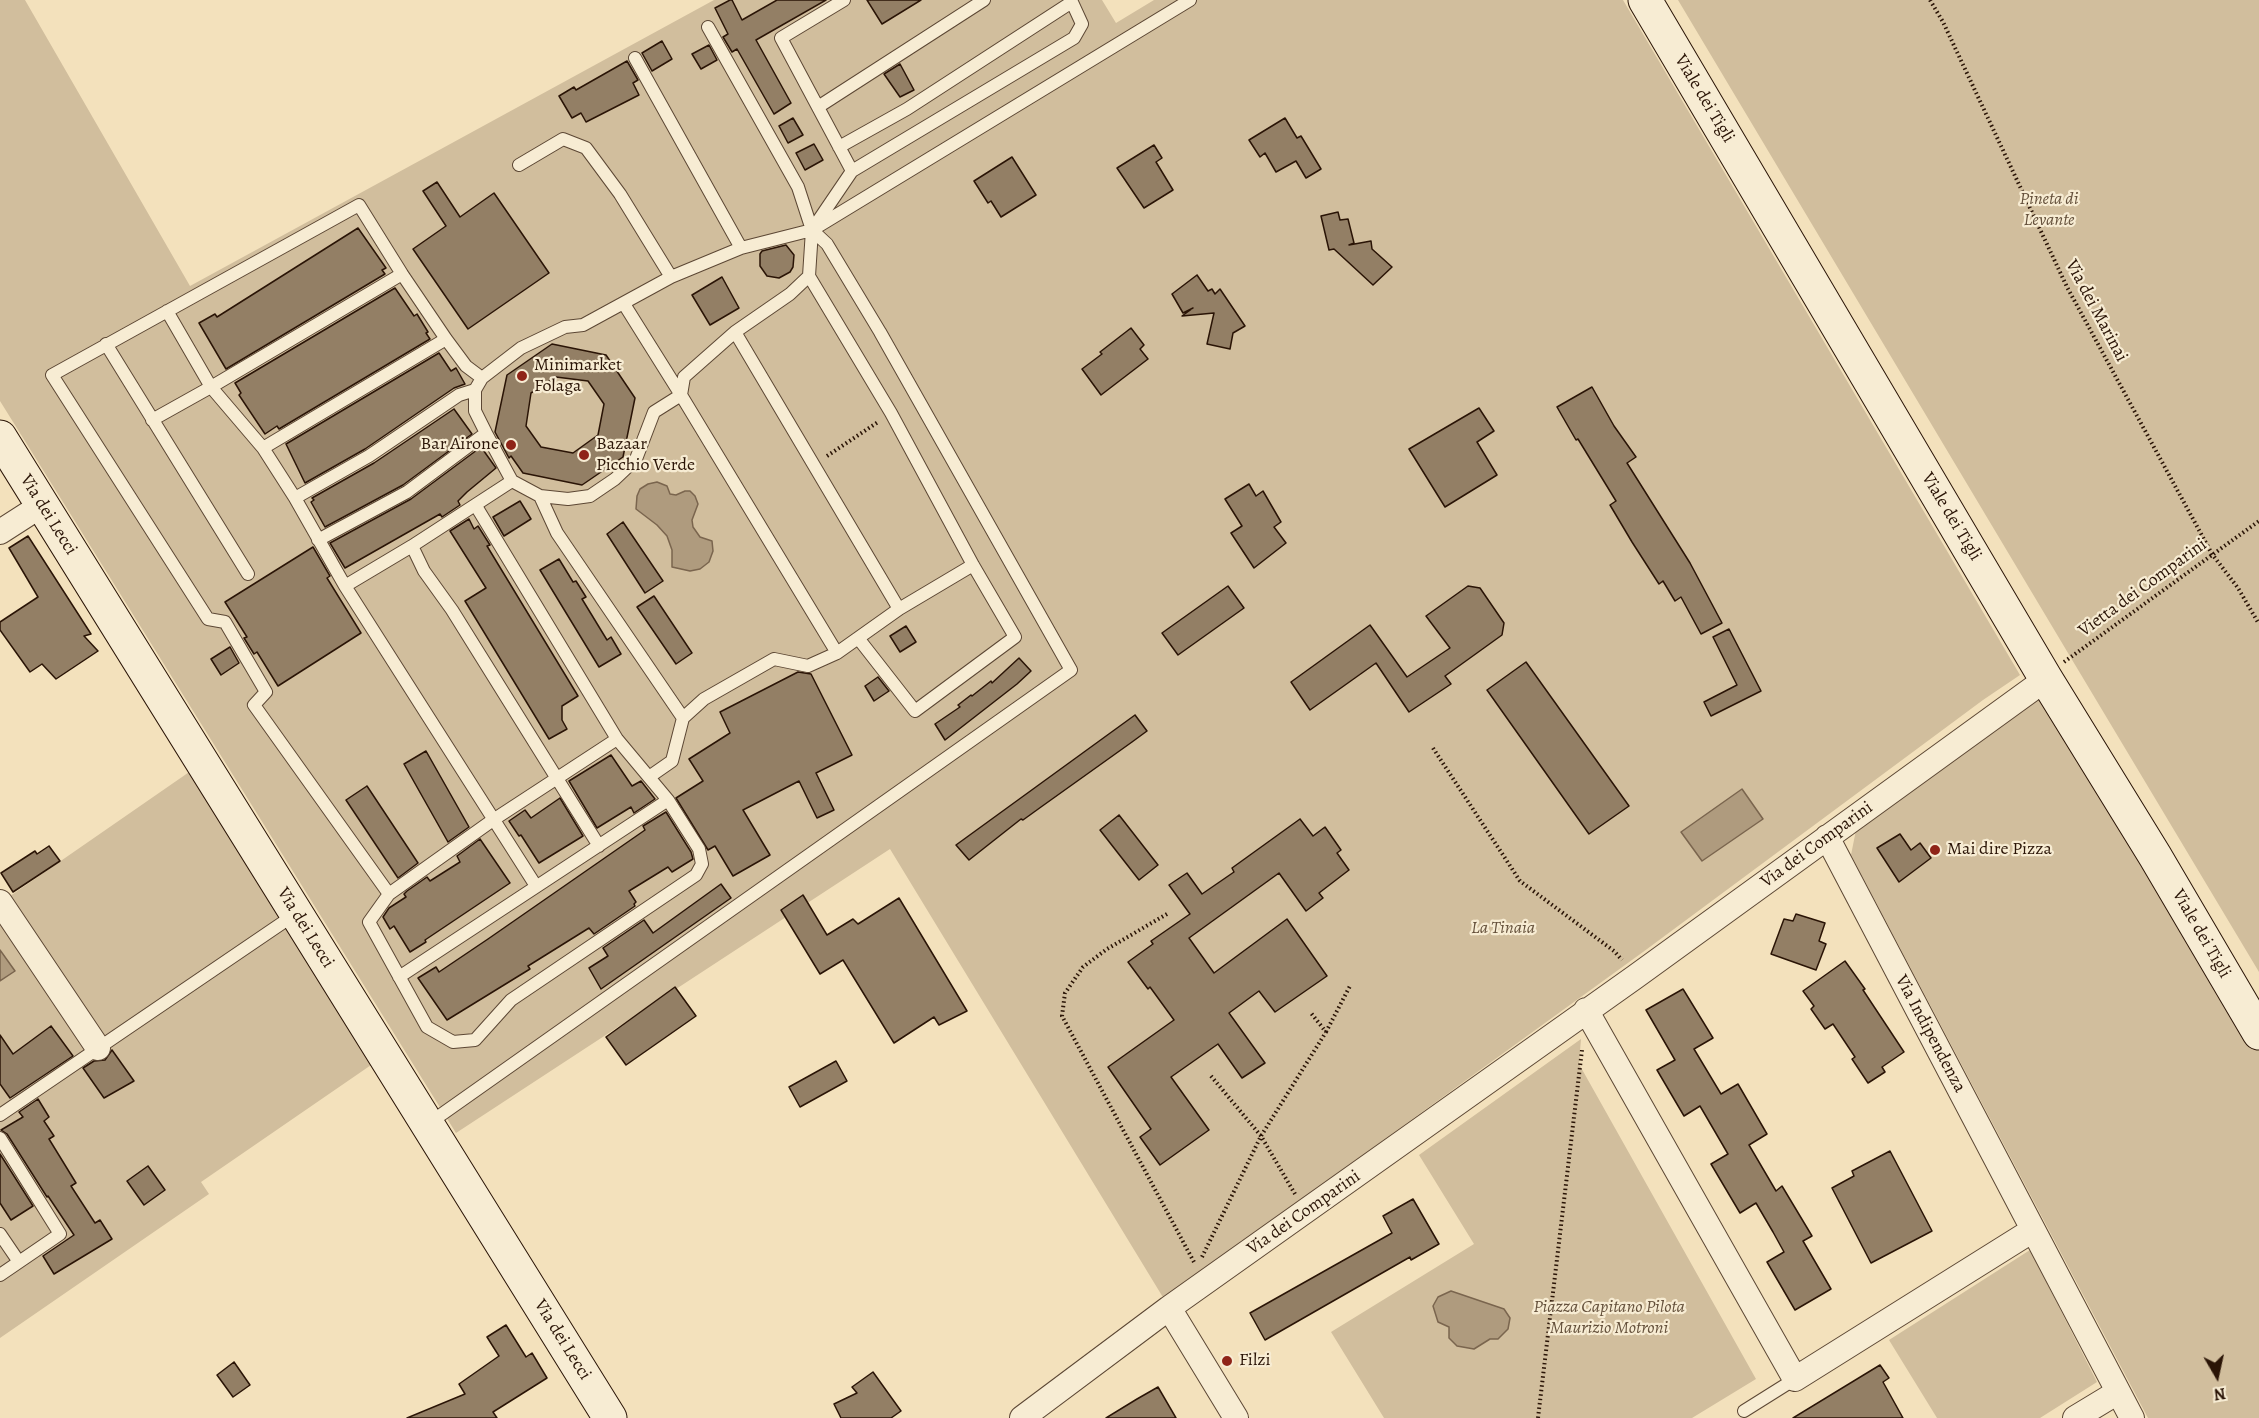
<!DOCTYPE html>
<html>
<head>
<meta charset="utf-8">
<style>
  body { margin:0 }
  #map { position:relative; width:2259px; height:1418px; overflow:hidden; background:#f3e1bc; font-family:Alegreya,serif }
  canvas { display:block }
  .north { position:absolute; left:2187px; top:1346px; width:60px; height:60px; -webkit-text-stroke:4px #f7ecd3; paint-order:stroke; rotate:171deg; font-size:16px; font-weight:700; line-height:24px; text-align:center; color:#2a1406 }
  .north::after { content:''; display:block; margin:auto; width:21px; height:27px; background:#2a1406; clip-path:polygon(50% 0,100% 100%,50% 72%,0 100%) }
</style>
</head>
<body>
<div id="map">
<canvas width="2259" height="1418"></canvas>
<div class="north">N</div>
</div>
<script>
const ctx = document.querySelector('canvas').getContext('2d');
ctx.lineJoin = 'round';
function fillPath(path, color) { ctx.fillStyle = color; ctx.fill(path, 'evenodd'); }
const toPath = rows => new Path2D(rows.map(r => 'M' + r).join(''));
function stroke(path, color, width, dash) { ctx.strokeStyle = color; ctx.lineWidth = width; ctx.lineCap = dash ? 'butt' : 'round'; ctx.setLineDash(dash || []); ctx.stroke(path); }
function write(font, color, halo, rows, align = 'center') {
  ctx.font = font + ' Alegreya,serif'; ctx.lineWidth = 4.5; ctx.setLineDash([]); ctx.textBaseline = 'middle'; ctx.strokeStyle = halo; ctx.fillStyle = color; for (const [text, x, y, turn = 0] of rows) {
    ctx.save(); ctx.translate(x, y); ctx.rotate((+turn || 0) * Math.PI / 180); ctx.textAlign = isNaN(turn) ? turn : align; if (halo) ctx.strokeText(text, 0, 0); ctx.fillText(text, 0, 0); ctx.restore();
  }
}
const green = toPath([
  [0,0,25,0,190,286,714,0,1102,0,1116,23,1154,0,1623,0,2020,675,1983,700,1643,952,1164,1299,890,849,456,1133,0,401],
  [1678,0,2259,0,2259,972,2071,658],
  [2053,697,2259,1051,2259,1418,2148,1418,1851,855,1856,830,2025,700],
  [195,768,374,1063,201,1182,209,1194,0,1338,0,903],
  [1581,1039,1579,1064,1756,1379,1692,1418,1384,1418,1331,1332,1474,1244,1419,1155],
  [1508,1322,1508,1329,1498,1339,1490,1339,1480,1345,1449,1338,1449,1326],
  [2030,1250,2097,1382,2040,1418,1937,1418,1889,1340]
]);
const water = toPath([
  [657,482,667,486,670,494,676,495,685,491,690,491,695,496,698,504,692,520,693,527,700,537,712,541,713,551,709,562,700,569,690,571,672,567,672,550,667,536,657,525,636,509,637,496,640,489,648,484,657,482],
  [1742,789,1763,819,1702,861,1681,832,1742,789],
  [0,950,15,971,0,981,0,950],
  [1451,1291,1504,1309,1510,1318,1508,1329,1498,1339,1490,1339,1474,1349,1457,1346,1449,1338,1449,1327,1438,1322,1433,1306,1438,1297,1451,1291]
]);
const building = toPath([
  [730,0,732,0,742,20,777,0,826,0,756,40,791,103,774,114,737,49,732,52,723,37,728,34,715,8,730,0],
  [867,0,921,0,882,24,867,0],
  [662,41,672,59,652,71,642,53,662,41],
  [709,45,717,60,701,69,692,54,709,45],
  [627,61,638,80,633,83,639,95,586,122,581,113,572,118,559,96,574,87,576,90,627,61],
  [900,64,914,90,900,97,884,74,900,64],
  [793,118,803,135,788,143,779,126,793,118],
  [1285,118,1297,138,1301,136,1321,169,1306,178,1296,161,1276,172,1265,153,1260,157,1249,140,1285,118],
  [814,144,823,160,805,170,796,153,814,144],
  [1154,145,1162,158,1156,162,1173,190,1144,208,1117,168,1154,145],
  [1012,157,1036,195,1001,217,991,201,988,203,974,181,1012,157],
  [437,182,460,217,494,193,549,273,468,329,413,249,446,226,423,191,437,182],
  [1338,212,1340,220,1348,219,1354,243,1349,245,1371,241,1372,249,1392,267,1373,285,1334,249,1329,250,1321,216,1338,212],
  [358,228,386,268,382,270,385,274,226,369,199,323,215,314,217,317,358,228],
  [786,245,794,255,793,267,790,272,779,278,767,276,760,266,760,254,762,251,786,245],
  [1197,275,1208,291,1212,289,1215,294,1220,289,1245,326,1233,333,1230,349,1207,344,1214,313,1182,316,1193,308,1183,313,1172,294,1197,275],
  [722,277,739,308,710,325,692,295,722,277],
  [395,288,414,316,417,314,428,332,426,333,430,339,279,429,277,426,265,434,239,395,241,393,235,383,395,288],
  [1131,328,1144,345,1140,349,1148,359,1101,395,1082,369,1102,354,1100,352,1131,328],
  [552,344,606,355,635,398,623,457,582,485,523,473,511,456,509,458,495,432,507,375,552,344],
  [556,377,588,381,604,404,598,435,573,453,541,447,526,426,531,393,556,377],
  [439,353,451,371,456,368,465,384,454,388,365,449,305,483,286,444,439,353],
  [1592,387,1614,426,1636,457,1627,463,1690,563,1722,623,1701,634,1681,597,1675,601,1663,581,1659,584,1632,542,1610,505,1616,501,1578,439,1576,440,1557,407,1592,387],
  [1479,408,1494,431,1477,442,1497,475,1445,507,1409,449,1479,408],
  [454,409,472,434,403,485,325,527,311,502,314,500,312,498,374,463,454,409],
  [481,447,496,468,467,492,458,501,460,505,442,517,440,514,345,568,330,543,411,499,481,447],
  [1249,484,1256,496,1263,491,1281,522,1274,527,1286,543,1254,568,1231,533,1242,526,1225,499,1249,484],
  [520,501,531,519,504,536,493,517,520,501],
  [469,519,474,529,478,526,490,545,487,546,578,696,562,706,562,720,567,729,549,739,465,601,486,588,450,531,469,519],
  [623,522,663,581,645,593,607,534,623,522],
  [28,536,91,634,84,636,98,651,56,679,42,664,30,672,0,630,0,622,38,597,9,548,28,536],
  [313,547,330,576,327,578,361,633,278,686,257,652,254,654,244,638,247,637,225,602,313,547],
  [559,559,573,582,576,581,586,597,582,599,607,640,611,637,621,654,599,667,540,570,559,559],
  [1228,586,1244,608,1178,655,1162,633,1228,586],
  [1468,586,1480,588,1504,623,1502,635,1445,676,1451,684,1409,712,1376,663,1310,710,1291,682,1370,625,1407,677,1450,648,1426,616,1468,586],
  [654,596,692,653,676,664,637,607,654,596],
  [906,626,916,642,900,652,890,636,906,626],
  [1729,629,1761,691,1711,716,1704,702,1737,685,1713,637,1729,629],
  [230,647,239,663,221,675,211,659,230,647],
  [1019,658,1031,671,1017,684,945,740,935,724,960,707,958,705,971,695,972,696,991,681,992,683,1019,658],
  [1526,662,1629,806,1589,834,1487,690,1526,662],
  [798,672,811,674,852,755,816,773,834,810,817,818,799,781,743,810,770,855,733,876,715,846,708,850,676,798,703,781,689,759,730,733,720,712,798,672],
  [878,677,889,691,874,701,865,686,878,677],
  [1135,715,1147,731,1132,742,1041,807,1023,820,1021,819,969,860,956,845,1135,715],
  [426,751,469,827,448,842,404,764,426,751],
  [611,755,632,786,641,781,655,799,634,813,631,807,597,828,569,781,611,755],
  [367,786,418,863,398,878,346,800,367,786],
  [560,798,583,836,539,863,521,835,519,836,509,821,525,810,531,818,560,798],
  [666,812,691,852,693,859,672,872,668,867,629,891,636,902,634,904,635,906,594,934,589,928,528,966,530,969,447,1020,418,978,436,967,439,972,488,939,645,830,643,826,666,812],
  [1119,815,1158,865,1139,880,1100,830,1119,815],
  [1300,819,1313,836,1325,827,1341,850,1337,853,1349,870,1319,893,1323,898,1306,911,1279,873,1189,938,1214,973,1287,919,1327,976,1275,1012,1259,991,1229,1013,1265,1063,1242,1078,1218,1044,1171,1077,1209,1130,1160,1165,1140,1137,1151,1129,1108,1067,1174,1020,1150,987,1148,989,1128,962,1153,944,1151,941,1190,914,1169,885,1187,873,1202,894,1234,872,1232,868,1300,819],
  [1900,834,1911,850,1920,843,1931,858,1899,882,1877,848,1900,834],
  [480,839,510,883,425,940,426,942,410,952,394,926,390,929,383,917,389,908,406,897,404,894,407,891,427,877,430,881,460,862,457,856,480,839],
  [49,846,60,861,13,892,1,873,35,851,37,854,49,846],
  [721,884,731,898,601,989,589,968,608,956,603,948,644,920,653,933,721,884],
  [803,895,827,935,853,919,858,924,899,898,967,1011,939,1025,934,1017,894,1043,843,960,820,974,781,910,803,895],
  [1796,914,1825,923,1819,941,1826,944,1816,970,1771,954,1784,919,1793,921,1796,914],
  [1845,961,1865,989,1863,990,1904,1052,1882,1067,1885,1072,1868,1083,1852,1059,1855,1057,1833,1024,1825,1029,1811,1009,1814,1006,1803,991,1845,961],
  [675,987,696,1016,626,1065,606,1037,675,987],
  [1683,989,1713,1038,1694,1049,1721,1094,1738,1084,1767,1134,1749,1145,1776,1191,1782,1186,1812,1236,1803,1241,1831,1289,1795,1310,1767,1262,1784,1252,1773,1232,1756,1203,1740,1213,1711,1164,1728,1154,1700,1106,1684,1116,1657,1070,1675,1060,1646,1010,1683,989],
  [51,1026,73,1056,10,1098,0,1084,0,1035,13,1054,51,1026],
  [112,1050,134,1081,104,1098,83,1068,94,1061,105,1060,112,1050],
  [836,1061,847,1081,800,1107,789,1087,836,1061],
  [38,1099,49,1117,44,1121,54,1136,49,1139,76,1183,71,1186,95,1223,100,1220,112,1239,54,1274,43,1256,74,1235,48,1196,47,1197,7,1134,1,1130,23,1117,19,1112,38,1099],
  [1890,1151,1932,1231,1871,1263,1832,1188,1854,1176,1852,1171,1890,1151],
  [0,1154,33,1206,11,1220,0,1203,0,1154],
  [148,1166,165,1190,144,1205,127,1181,148,1166],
  [1413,1199,1439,1244,1411,1260,1410,1257,1265,1340,1250,1313,1392,1233,1383,1216,1413,1199],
  [506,1325,526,1357,532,1353,547,1378,493,1412,497,1418,407,1418,465,1394,459,1384,499,1356,487,1337,506,1325],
  [234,1362,250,1385,233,1397,217,1375,234,1362],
  [1880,1365,1889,1378,1883,1382,1903,1418,1793,1418,1880,1365],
  [873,1372,901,1411,891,1418,841,1418,834,1404,857,1393,852,1387,873,1372],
  [1158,1387,1176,1418,1106,1418,1137,1399,1158,1387]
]);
const path = toPath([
  [1930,0,1943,22,2067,287,2212,554,2238,588,2259,624],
  [827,456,878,422],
  [2064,662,2259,521],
  [1433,748,1520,881,1614,951,1622,960],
  [1167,914,1107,949,1083,967,1065,993,1062,1016,1195,1264],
  [1326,1032,1350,986],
  [1211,1076,1261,1136,1295,1194],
  [1202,1257,1261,1136,1326,1032,1311,1013],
  [1538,1418,1582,1050]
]);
const lane = toPath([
  [844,0,781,38,852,171],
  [708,27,798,187,812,230,809,276,790,294,735,332,684,377,681,395,654,412,636,459,615,479,590,496,568,499,540,496,512,481,486,433,475,411,475,390,482,378,521,348,565,327,583,325,671,277,741,248,812,230,1190,0],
  [635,58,741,248],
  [818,107,984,0],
  [839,147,907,109,1072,2],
  [519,165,563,139,586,148,620,194,671,277],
  [814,227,852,171,1074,38,1082,24,1071,0],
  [809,276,891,413,973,565,1015,637,915,711,858,638],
  [624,304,681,395,837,653,899,609,973,565],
  [167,311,211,387,263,448,295,498,345,586,412,546,512,481],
  [735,332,899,609],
  [106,344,248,574],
  [152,420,211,387,402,274],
  [263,448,446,339],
  [540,496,557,533,683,718,672,761,649,777],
  [295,498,369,456,459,395,475,390],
  [476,506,617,739,668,800,699,849,702,864,696,875,511,1000,475,1040,453,1042,427,1027,369,922,389,894,493,820,617,739],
  [318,540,407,492,486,433],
  [412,546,424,571,452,610,599,846],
  [345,586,536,886],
  [683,718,704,699,774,659,808,666,837,653],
  [389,894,254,705,266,692,225,622,208,619,52,375,359,205,402,274,446,339,466,366,482,378],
  [399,977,668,800],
  [0,1115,294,915],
  [428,1124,1071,670,880,332,827,244,812,230],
  [0,1138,60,1234,0,1275],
  [0,1234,19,1262],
  [1744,1411,1795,1379]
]);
const street = toPath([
  [0,532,42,505],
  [1827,837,2132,1418],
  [0,902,98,1048],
  [1586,1010,1795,1379,2033,1230],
  [1169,1308,1236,1418],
  [1022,1418,1169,1308,1635,977,2046,679],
  [2075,1418,2118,1392]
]);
const secondary = toPath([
  [1645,0,2046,679,2155,856,2259,1033],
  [0,437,610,1418]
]);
const markers = [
  [522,376,6,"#8f2418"],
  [511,445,6,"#8f2418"],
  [584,455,6,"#8f2418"],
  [1935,850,6,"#8f2418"],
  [1227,1361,6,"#8f2418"]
];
const streetNames = [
  ["Viale dei Tigli",1704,99,59],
  ["Via dei Marinai",2096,311,62],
  ["Via dei Lecci",48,515,58],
  ["Viale dei Tigli",1951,517,59],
  ["Vietta dei Comparini",2143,588,-36],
  ["Via dei Comparini",1817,845,-36],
  ["Via dei Lecci",305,928,58],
  ["Viale dei Tigli",2201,934,60],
  ["Via Indipendenza",1930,1034,62],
  ["Via dei Comparini",1304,1213,-35],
  ["Via dei Lecci",562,1340,58]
];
const parkNames = [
  ["Pineta di",2049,200],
  ["Levante",2049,221],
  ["La Tinaia",1503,929],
  ["Piazza Capitano Pilota",1609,1308],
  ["Maurizio Motroni",1609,1329]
];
const poiNames = [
  ["Minimarket",534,366],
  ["Folaga",534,387],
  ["Bar Airone",499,445,"right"],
  ["Bazaar",596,445],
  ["Picchio Verde",596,466],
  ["Mai dire Pizza",1947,850],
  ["Filzi",1239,1361]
];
fillPath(green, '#d1be9d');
fillPath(water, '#af9b7e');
stroke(water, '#7a654e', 1.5);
fillPath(building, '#937f65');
stroke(building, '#2a1406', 1.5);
stroke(lane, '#5c4734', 14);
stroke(street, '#5c4734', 26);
stroke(secondary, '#2a1406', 35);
stroke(path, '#2a1406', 4, [1.5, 3]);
stroke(lane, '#f7ecd3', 12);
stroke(street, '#f7ecd3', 24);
stroke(secondary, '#f7ecd3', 33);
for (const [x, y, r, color] of markers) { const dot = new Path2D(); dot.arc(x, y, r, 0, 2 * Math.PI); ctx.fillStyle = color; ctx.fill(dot); stroke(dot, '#f7ecd3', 2); }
write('18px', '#2a1406', '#f7ecd3', streetNames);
write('italic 18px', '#64503b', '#f7ecd3', parkNames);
write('18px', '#2a1406', '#f7ecd3', poiNames, 'left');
</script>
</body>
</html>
